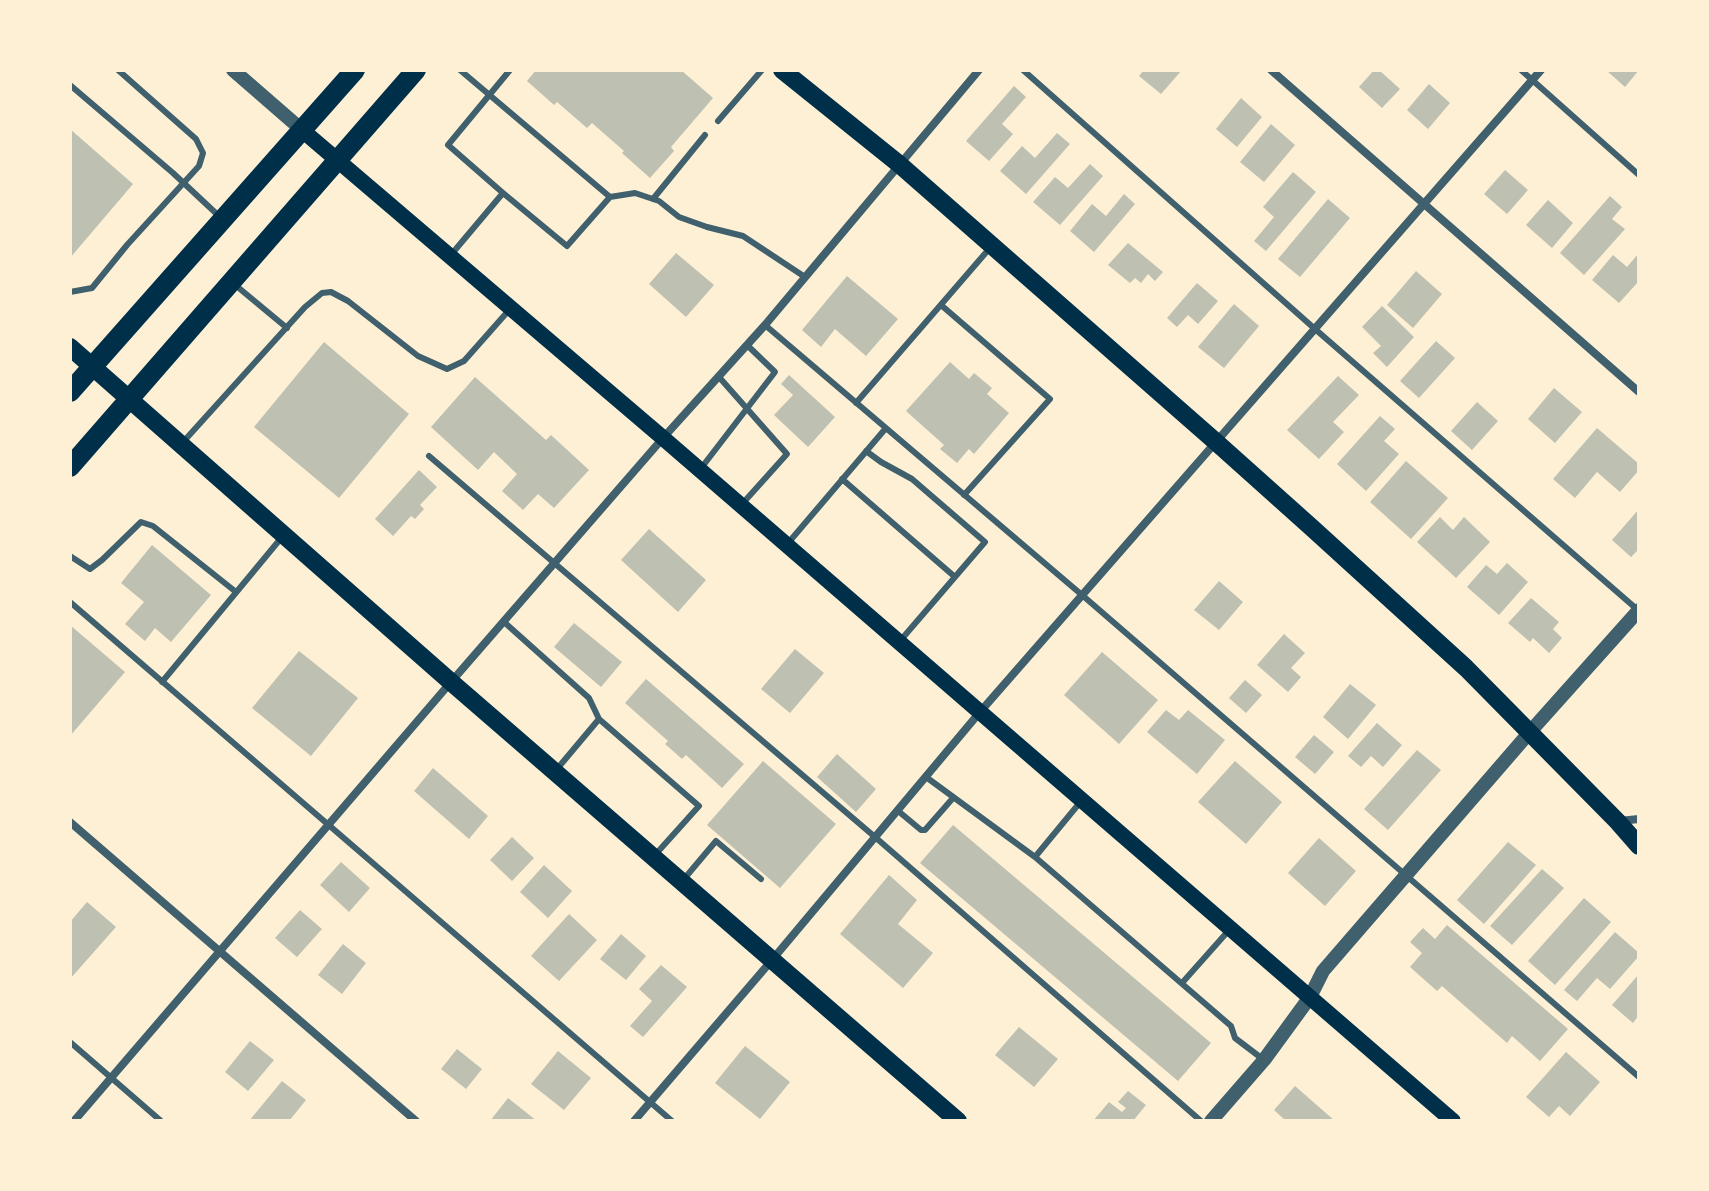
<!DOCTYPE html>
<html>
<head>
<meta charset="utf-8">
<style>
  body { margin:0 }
  #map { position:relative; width:1709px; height:1191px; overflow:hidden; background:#fdf0d5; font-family:"Golos Text",sans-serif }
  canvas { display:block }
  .frame { position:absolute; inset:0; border:72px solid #fdf0d5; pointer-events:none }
</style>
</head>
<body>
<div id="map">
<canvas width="1709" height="1191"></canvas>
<div class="frame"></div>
</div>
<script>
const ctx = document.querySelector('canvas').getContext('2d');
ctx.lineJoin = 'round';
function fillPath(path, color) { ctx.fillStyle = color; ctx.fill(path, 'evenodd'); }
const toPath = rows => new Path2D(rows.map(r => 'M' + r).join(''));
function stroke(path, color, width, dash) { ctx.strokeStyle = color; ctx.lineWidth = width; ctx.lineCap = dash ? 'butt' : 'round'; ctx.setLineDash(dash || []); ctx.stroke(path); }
const building = toPath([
  [536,70,681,70,713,98,671,147,674,151,650,178,622,153,624,151,592,123,587,128,557,102,554,105,527,81],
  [1144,70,1182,70,1161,94,1139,76],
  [1374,70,1379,70,1400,89,1382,108,1359,87],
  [1606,70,1639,70,1625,87],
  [1429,84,1450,103,1428,129,1407,110],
  [1014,86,1026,97,1002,124,1013,134,989,161,966,141],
  [1241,98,1262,117,1237,147,1216,129],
  [1271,124,1295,145,1264,182,1240,162],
  [70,129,133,184,70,258],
  [1057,133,1070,144,1026,194,1000,171,1022,146,1035,158],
  [1090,164,1103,176,1060,225,1033,202,1055,177,1068,188],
  [1505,170,1528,190,1507,214,1484,194],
  [1293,172,1316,192,1266,251,1254,241,1274,217,1263,207],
  [1124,194,1135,204,1094,252,1070,231,1092,204,1106,216],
  [1610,196,1622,207,1612,219,1625,229,1584,275,1560,253],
  [1328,199,1350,218,1300,277,1278,259],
  [1548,200,1573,223,1552,248,1526,225],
  [1128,243,1163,272,1155,281,1148,274,1141,283,1135,278,1130,283,1108,265],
  [676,253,714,285,686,317,649,284],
  [1639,253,1639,281,1619,303,1592,280,1613,255,1627,267],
  [1416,271,1442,294,1413,328,1387,305],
  [847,276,898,319,866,356,835,329,821,347,802,330],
  [1197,283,1218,301,1198,324,1188,315,1177,327,1167,318],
  [1234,304,1259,326,1224,368,1198,347],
  [1382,306,1414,337,1387,367,1373,353,1381,346,1362,327],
  [1436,341,1455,358,1419,398,1400,381],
  [324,342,409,414,339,498,254,427],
  [950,362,969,379,974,373,992,388,987,394,1009,413,974,454,969,449,957,463,940,449,944,445,906,411],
  [789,375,835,417,808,447,774,415,793,395,781,384],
  [1338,376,1359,395,1333,422,1344,432,1319,459,1287,430],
  [475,377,546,440,551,435,589,470,554,508,538,494,523,510,502,491,517,474,494,452,478,470,431,427],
  [1554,388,1582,412,1555,443,1528,419],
  [1477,402,1498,421,1472,450,1451,431],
  [1380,416,1395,429,1384,441,1399,454,1366,491,1337,464],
  [1597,428,1639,464,1639,470,1620,492,1597,472,1575,498,1553,479],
  [1406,461,1448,498,1411,539,1370,502],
  [419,470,437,487,420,505,424,509,415,519,411,516,393,536,375,519],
  [1639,509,1639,549,1631,557,1612,540],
  [1440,517,1453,530,1464,517,1490,542,1456,578,1417,542],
  [649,529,706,580,678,612,621,560],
  [152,545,211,595,171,642,155,628,145,641,125,624,144,602,121,583],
  [1507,563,1528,582,1499,615,1467,587,1486,565,1497,574],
  [1219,581,1243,602,1219,630,1194,610],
  [1531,598,1559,622,1553,629,1562,638,1549,653,1533,638,1530,642,1508,623],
  [574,623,622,662,601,687,554,647],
  [70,625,125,672,70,736],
  [1284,634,1305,653,1291,668,1301,677,1288,692,1257,665],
  [795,649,824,673,790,713,761,689],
  [299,651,358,698,311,756,252,708],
  [1102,652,1158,700,1119,744,1064,695],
  [646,679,744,764,722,788,686,755,682,759,665,744,668,741,625,703],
  [1245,680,1262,695,1246,713,1229,698],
  [1350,684,1376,705,1348,739,1323,717],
  [1166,710,1179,720,1188,710,1225,740,1197,774,1147,732],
  [1377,723,1402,745,1383,767,1371,756,1361,767,1348,756],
  [1314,735,1334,752,1315,774,1295,757],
  [1417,750,1441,770,1388,830,1364,809],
  [837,754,876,789,856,812,817,777],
  [763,761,836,824,780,888,707,825],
  [1235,761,1282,802,1246,844,1198,802],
  [433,768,488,816,469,839,414,791],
  [953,825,1211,1043,1178,1081,920,863],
  [512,837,534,858,512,881,490,860],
  [1319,838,1356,871,1325,906,1288,873],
  [1508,842,1536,865,1484,924,1457,900],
  [341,862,370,888,349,912,320,885],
  [544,865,572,891,548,918,520,892],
  [1542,869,1564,888,1512,945,1490,926],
  [889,875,917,900,898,924,933,953,903,988,840,934],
  [1584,898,1611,922,1555,985,1528,961],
  [87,902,116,927,70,979,70,922],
  [300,910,322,929,297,957,275,938],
  [569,914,597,940,559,981,531,956],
  [1447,925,1568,1029,1540,1061,1512,1036,1507,1043,1442,986,1437,991,1410,967,1422,953,1410,942,1423,928,1435,939],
  [1615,932,1639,953,1639,956,1610,989,1597,978,1577,1001,1564,990],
  [621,934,646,956,626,980,600,959],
  [343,944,366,963,342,994,318,975],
  [661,965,687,987,643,1037,630,1026,652,1001,639,989],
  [1639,974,1639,1015,1633,1023,1612,1005],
  [1019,1027,1058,1059,1034,1087,995,1055],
  [250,1041,274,1060,248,1091,225,1072],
  [745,1046,790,1082,760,1119,715,1083],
  [457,1049,482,1069,466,1089,441,1069],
  [558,1051,591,1078,564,1110,531,1084],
  [1566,1052,1600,1082,1570,1116,1559,1106,1549,1117,1526,1097],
  [282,1081,306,1100,289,1121,249,1121],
  [1295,1086,1335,1121,1286,1121,1274,1110],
  [1128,1091,1146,1105,1133,1121,1093,1121,1109,1102,1122,1112,1126,1108,1118,1102],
  [508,1098,537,1121,490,1121]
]);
const service = toPath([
  [460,70,610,197],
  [1023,70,1315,329,1639,611],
  [1521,70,1639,175],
  [70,85,173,173,220,217],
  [718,121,762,70],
  [503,193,448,145,510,70],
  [653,199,705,135],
  [450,256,503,193,567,246,610,197,635,193,659,201,679,217,707,227,743,236,805,277],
  [234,284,287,328],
  [70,292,92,288,127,245,199,166,203,153,196,139,118,70],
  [941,305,1050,399,964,495],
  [765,325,1082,595,1639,1077],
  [719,377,787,454,743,503],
  [856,403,989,249],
  [184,441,305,307,322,293,331,292,348,301,418,356,447,369,464,361,510,309],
  [866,451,881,462,912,479,985,542,900,641],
  [429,456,875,837,1201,1121],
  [702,467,775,372,747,345],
  [842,479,955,577],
  [789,542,886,428],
  [70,556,90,569,102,560,141,522,153,526,236,592],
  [70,602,672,1121],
  [504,622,589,698,599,719,699,806,655,855],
  [162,682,282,537],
  [557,769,599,719],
  [926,777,1035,857,1082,800],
  [897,810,921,830,925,830,953,798],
  [1035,857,1231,1026,1235,1038,1264,1060],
  [684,879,716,841,761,879],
  [1182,983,1230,929],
  [70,1042,161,1121]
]);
const minor = toPath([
  [1271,70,1639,392],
  [1619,821,1639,819],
  [70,822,416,1121],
  [74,1121,451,682,663,438,765,325,979,70],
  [634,1121,772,960,980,712,1541,70]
]);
const tertiary = toPath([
  [233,70,302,130],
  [1211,1121,1264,1060,1310,997,1323,971,1529,733,1639,610]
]);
const secondary = toPath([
  [302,130,663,438,1453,1121]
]);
const primary = toPath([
  [782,70,899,164,1216,442,1311,527,1466,668,1618,822,1639,846],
  [70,347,451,682,958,1121]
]);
const trunk = toPath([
  [70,392,355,70],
  [70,467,416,70]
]);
fillPath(building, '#bec0b2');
stroke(service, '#3f606c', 6);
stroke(minor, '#3f606c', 8);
stroke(tertiary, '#3f606c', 14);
stroke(secondary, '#003049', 16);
stroke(primary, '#003049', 18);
stroke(trunk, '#003049', 20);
</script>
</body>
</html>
